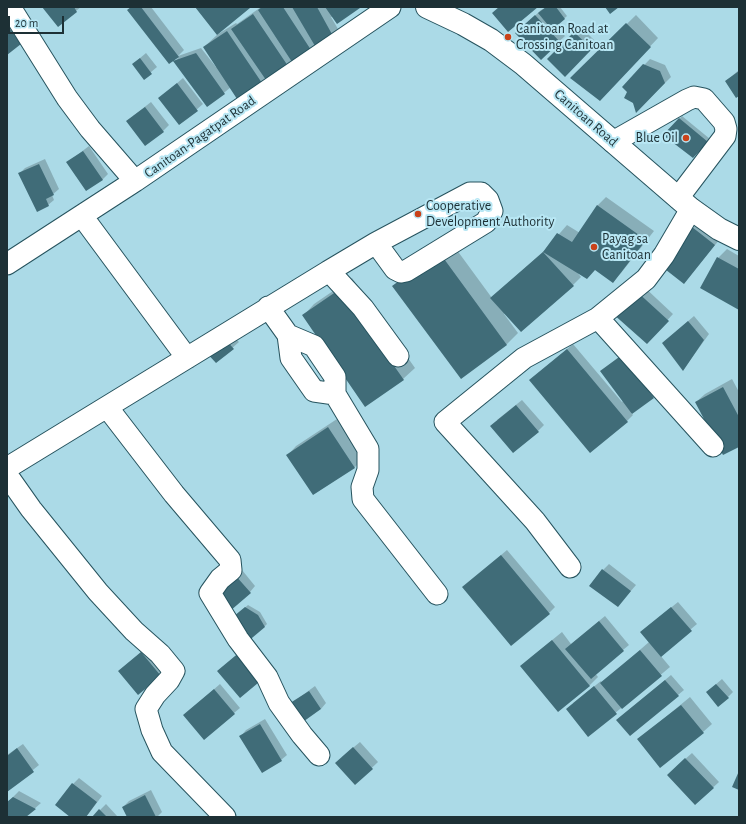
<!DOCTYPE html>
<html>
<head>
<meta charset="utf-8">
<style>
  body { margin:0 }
  #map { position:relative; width:746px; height:824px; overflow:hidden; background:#abdae7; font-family:"Alegreya Sans",sans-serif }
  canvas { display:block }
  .frame { position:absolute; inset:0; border:8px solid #1d3035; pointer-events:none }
  .scale { position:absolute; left:8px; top:16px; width:56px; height:18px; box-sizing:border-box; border:2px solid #1d3035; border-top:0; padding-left:5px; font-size:12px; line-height:14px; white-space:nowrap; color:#1d3035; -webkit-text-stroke:3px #b8e7f4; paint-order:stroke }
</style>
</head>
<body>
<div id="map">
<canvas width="746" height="824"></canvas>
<div class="frame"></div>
<div class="scale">20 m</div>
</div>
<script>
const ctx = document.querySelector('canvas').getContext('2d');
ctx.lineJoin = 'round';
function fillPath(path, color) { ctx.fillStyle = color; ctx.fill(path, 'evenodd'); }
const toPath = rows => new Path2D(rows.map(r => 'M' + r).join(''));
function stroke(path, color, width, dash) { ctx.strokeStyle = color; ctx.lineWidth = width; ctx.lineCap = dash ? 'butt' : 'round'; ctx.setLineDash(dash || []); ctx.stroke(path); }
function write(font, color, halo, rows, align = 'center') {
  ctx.font = font + ' "Alegreya Sans",sans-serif'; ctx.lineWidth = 4; ctx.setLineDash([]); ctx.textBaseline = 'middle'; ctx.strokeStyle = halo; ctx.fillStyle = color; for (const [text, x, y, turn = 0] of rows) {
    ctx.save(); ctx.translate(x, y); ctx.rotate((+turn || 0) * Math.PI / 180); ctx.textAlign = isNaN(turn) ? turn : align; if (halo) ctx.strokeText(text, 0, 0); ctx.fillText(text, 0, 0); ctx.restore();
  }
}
const shadow = toPath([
  [44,7,81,7,58,25],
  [131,7,151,7,184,50,178,56,201,48,216,67,217,66,204,47,218,34,196,7,250,7,217,33,218,34,236,23,237,24,261,7,360,7,337,23,333,17,331,17,338,29,333,35,292,60,263,85,231,87,208,106,175,61,178,58],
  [547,7,560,7,567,16,556,26,565,36,541,59,517,33,541,10],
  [7,12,26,37,7,53],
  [636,15,658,38,608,91,572,78],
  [581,27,597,43,565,75,549,59],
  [146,53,157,67,144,78,133,64],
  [650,59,665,65,671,77,637,111,628,92,623,87],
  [739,70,739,95,726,81],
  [183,78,203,104,180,124,160,98],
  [151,102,169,125,163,131,133,116],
  [682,116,710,139,693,157,665,135],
  [89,146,108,174,102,180,68,162],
  [45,159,59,189,52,195,54,200,48,205,20,173,25,168],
  [606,197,654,231,621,273,613,281,595,269,577,272,581,277,573,285,505,313,504,314,518,333,507,344,461,377,394,286,451,242,492,298,546,249,567,225,580,233,597,206],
  [698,222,720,239,684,283,693,228],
  [727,249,739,256,739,309,718,258],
  [352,278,415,368,403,379,303,316,314,304],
  [641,284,673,314,652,337,613,313],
  [694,316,709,334,683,370,663,343],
  [229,332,239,342,216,362],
  [573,344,622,402,623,401,601,371,628,350,659,392,631,413,633,415,627,421,530,380],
  [732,379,739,392,739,446,696,402,705,394],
  [522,400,544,425,538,431,497,420],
  [337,419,363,459,355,467,314,494,288,455,296,446],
  [507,550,555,607,549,613,469,582],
  [609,564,636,585,618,606,603,570],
  [242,570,255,586,250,592,221,588],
  [678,602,697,624,660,655,670,667,589,735,573,703,601,681,602,683,649,642,647,627],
  [248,605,260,612,267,624,264,627,232,619],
  [605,616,629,645,595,673,598,677,590,685,558,711,530,658,562,632,571,644],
  [147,647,166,670,160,676,125,666],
  [671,675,684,690,630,735,617,720],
  [722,679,733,692,728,697,707,692],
  [220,684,240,708,234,713,190,710],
  [315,686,326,703,321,709,288,706],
  [690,697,712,724,703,732,639,739],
  [265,719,287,755,281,760,241,736,246,730],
  [360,742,378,762,356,783,342,757],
  [23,744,39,765,7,791,7,755],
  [692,753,719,782,695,804,674,769],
  [79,778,102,796,86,817,72,817,73,784],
  [151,790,162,812,157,817,128,817,123,807,129,801],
  [19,791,41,803,25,817,7,817,7,803],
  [106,804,118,817,93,817]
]);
const building = toPath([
  [42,7,74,7,77,12,58,27],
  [131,7,141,7,179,57,169,64,127,10],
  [195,7,249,7,250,8,217,35],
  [262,7,283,7,311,50,292,62,258,10],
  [292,7,317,7,333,36,315,46],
  [325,7,359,7,360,8,337,24],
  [499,7,538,7,508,32,492,13],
  [546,7,556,7,565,19,552,30,538,13],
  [605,7,619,7,610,14],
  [253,14,288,66,266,80,231,29],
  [535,15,560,42,541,60,515,33],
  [626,23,651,47,600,101,570,78],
  [7,25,21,44,7,55],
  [227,31,264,86,239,102,203,47],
  [574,32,592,49,565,77,547,59],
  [196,53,225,94,207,107,173,61],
  [140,58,152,74,144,80,132,64],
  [643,64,660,71,665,83,636,113,633,103,624,98,627,92,622,87],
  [739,71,739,96,736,98,725,81],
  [177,83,198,111,179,125,158,98],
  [145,107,164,132,145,146,126,121],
  [679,118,708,142,693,158,663,135],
  [83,151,103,180,86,191,66,162],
  [39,164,54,195,46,199,49,206,37,212,18,173],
  [597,205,646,240,613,283,595,270,587,279,543,252,557,233,572,242],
  [692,227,715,245,684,284,661,266],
  [439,252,507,345,461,379,392,286],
  [543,252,574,286,521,332,490,298],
  [717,257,739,269,739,310,700,288],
  [340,289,404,380,365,407,302,315],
  [634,289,669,321,647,344,612,313],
  [688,321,704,340,683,371,662,343],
  [223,337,234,349,216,363,203,349],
  [567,349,628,422,590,453,529,380],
  [622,355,654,398,632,414,600,371],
  [723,387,739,417,739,447,723,455,695,402],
  [516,405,539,432,513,453,490,426],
  [328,427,355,468,313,495,286,455],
  [501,555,550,614,511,646,462,587],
  [602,569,631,591,618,607,589,586],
  [235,575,251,593,230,611,214,593],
  [245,607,258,615,265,627,246,643,228,621],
  [671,607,692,631,661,657,640,632],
  [599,621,624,651,591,679,565,649],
  [552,640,590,686,558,712,520,666],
  [640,650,662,676,622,709,600,683],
  [241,651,264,678,240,698,217,671],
  [141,652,161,676,138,695,118,671],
  [665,680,679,696,630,736,616,720],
  [716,684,729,698,718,707,706,692],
  [594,686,617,714,588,737,566,709],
  [214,689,235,714,204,740,183,715],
  [309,691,321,709,300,724,287,705],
  [681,705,704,733,660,768,637,739],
  [260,724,282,761,262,773,239,736],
  [353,747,373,769,355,785,335,763],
  [17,748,34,772,7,792,7,756],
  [685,758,714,788,695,805,667,775],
  [739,771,739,790,732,787],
  [72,783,97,802,86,817,70,817,55,805],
  [145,795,156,817,127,817,122,807],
  [13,797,36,809,26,817,7,817,7,802],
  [99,809,107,817,92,817]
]);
const minor = toPath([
  [10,7,67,98,90,129,135,181],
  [613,142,687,100,694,97,704,99,724,122,726,129,725,136,678,198],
  [82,216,187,358],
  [7,264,135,181,390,7],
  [329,271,376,243,470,193,481,193,488,200,492,211,486,222,406,271,401,272,395,269,376,243],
  [268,307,288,335,291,358,314,391,335,394],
  [598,318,713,446],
  [288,335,314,346,335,377,335,394,368,449,368,470,362,487,363,499,437,594],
  [107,407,174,494,230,560,231,570,220,579,210,593,238,639,267,677,279,703,302,735,319,755],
  [7,468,329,271,363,308,398,356],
  [7,475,31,509,98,592,134,631,160,654,174,671,169,680,155,695,146,709,152,730,162,752,225,817],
  [570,567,535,521,445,422,524,358,598,318,646,279,664,255,691,209]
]);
const major = toPath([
  [427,7,463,24,491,40,523,64,691,209,719,229,739,239]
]);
const markers = [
  [508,37,4,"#ca4219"],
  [686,138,4,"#ca4219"],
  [418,214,4,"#ca4219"],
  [594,247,4,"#ca4219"]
];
const poiNames = [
  ["Canitoan Road at",516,29],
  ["Crossing Canitoan",516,45],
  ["Blue Oil",678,138,"right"],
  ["Cooperative",426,206],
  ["Development Authority",426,222],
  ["Payag sa",602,239],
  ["Canitoan",602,255]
];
const streetNames = [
  ["Canitoan Road",586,118,41],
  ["Canitoan-Pagatpat Road",200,137,-35]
];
fillPath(shadow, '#0003');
fillPath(building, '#406c78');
stroke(minor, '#26535e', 23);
stroke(major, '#26535e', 24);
stroke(minor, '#fff', 21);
stroke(major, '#fff', 22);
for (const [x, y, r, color] of markers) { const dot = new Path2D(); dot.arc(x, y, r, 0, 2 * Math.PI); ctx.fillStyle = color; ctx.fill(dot); stroke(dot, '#b8e7f4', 1.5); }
write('14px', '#1d3035', '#b8e7f4', poiNames, 'left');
write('14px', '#1d3035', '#b8e7f4', streetNames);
</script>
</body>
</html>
